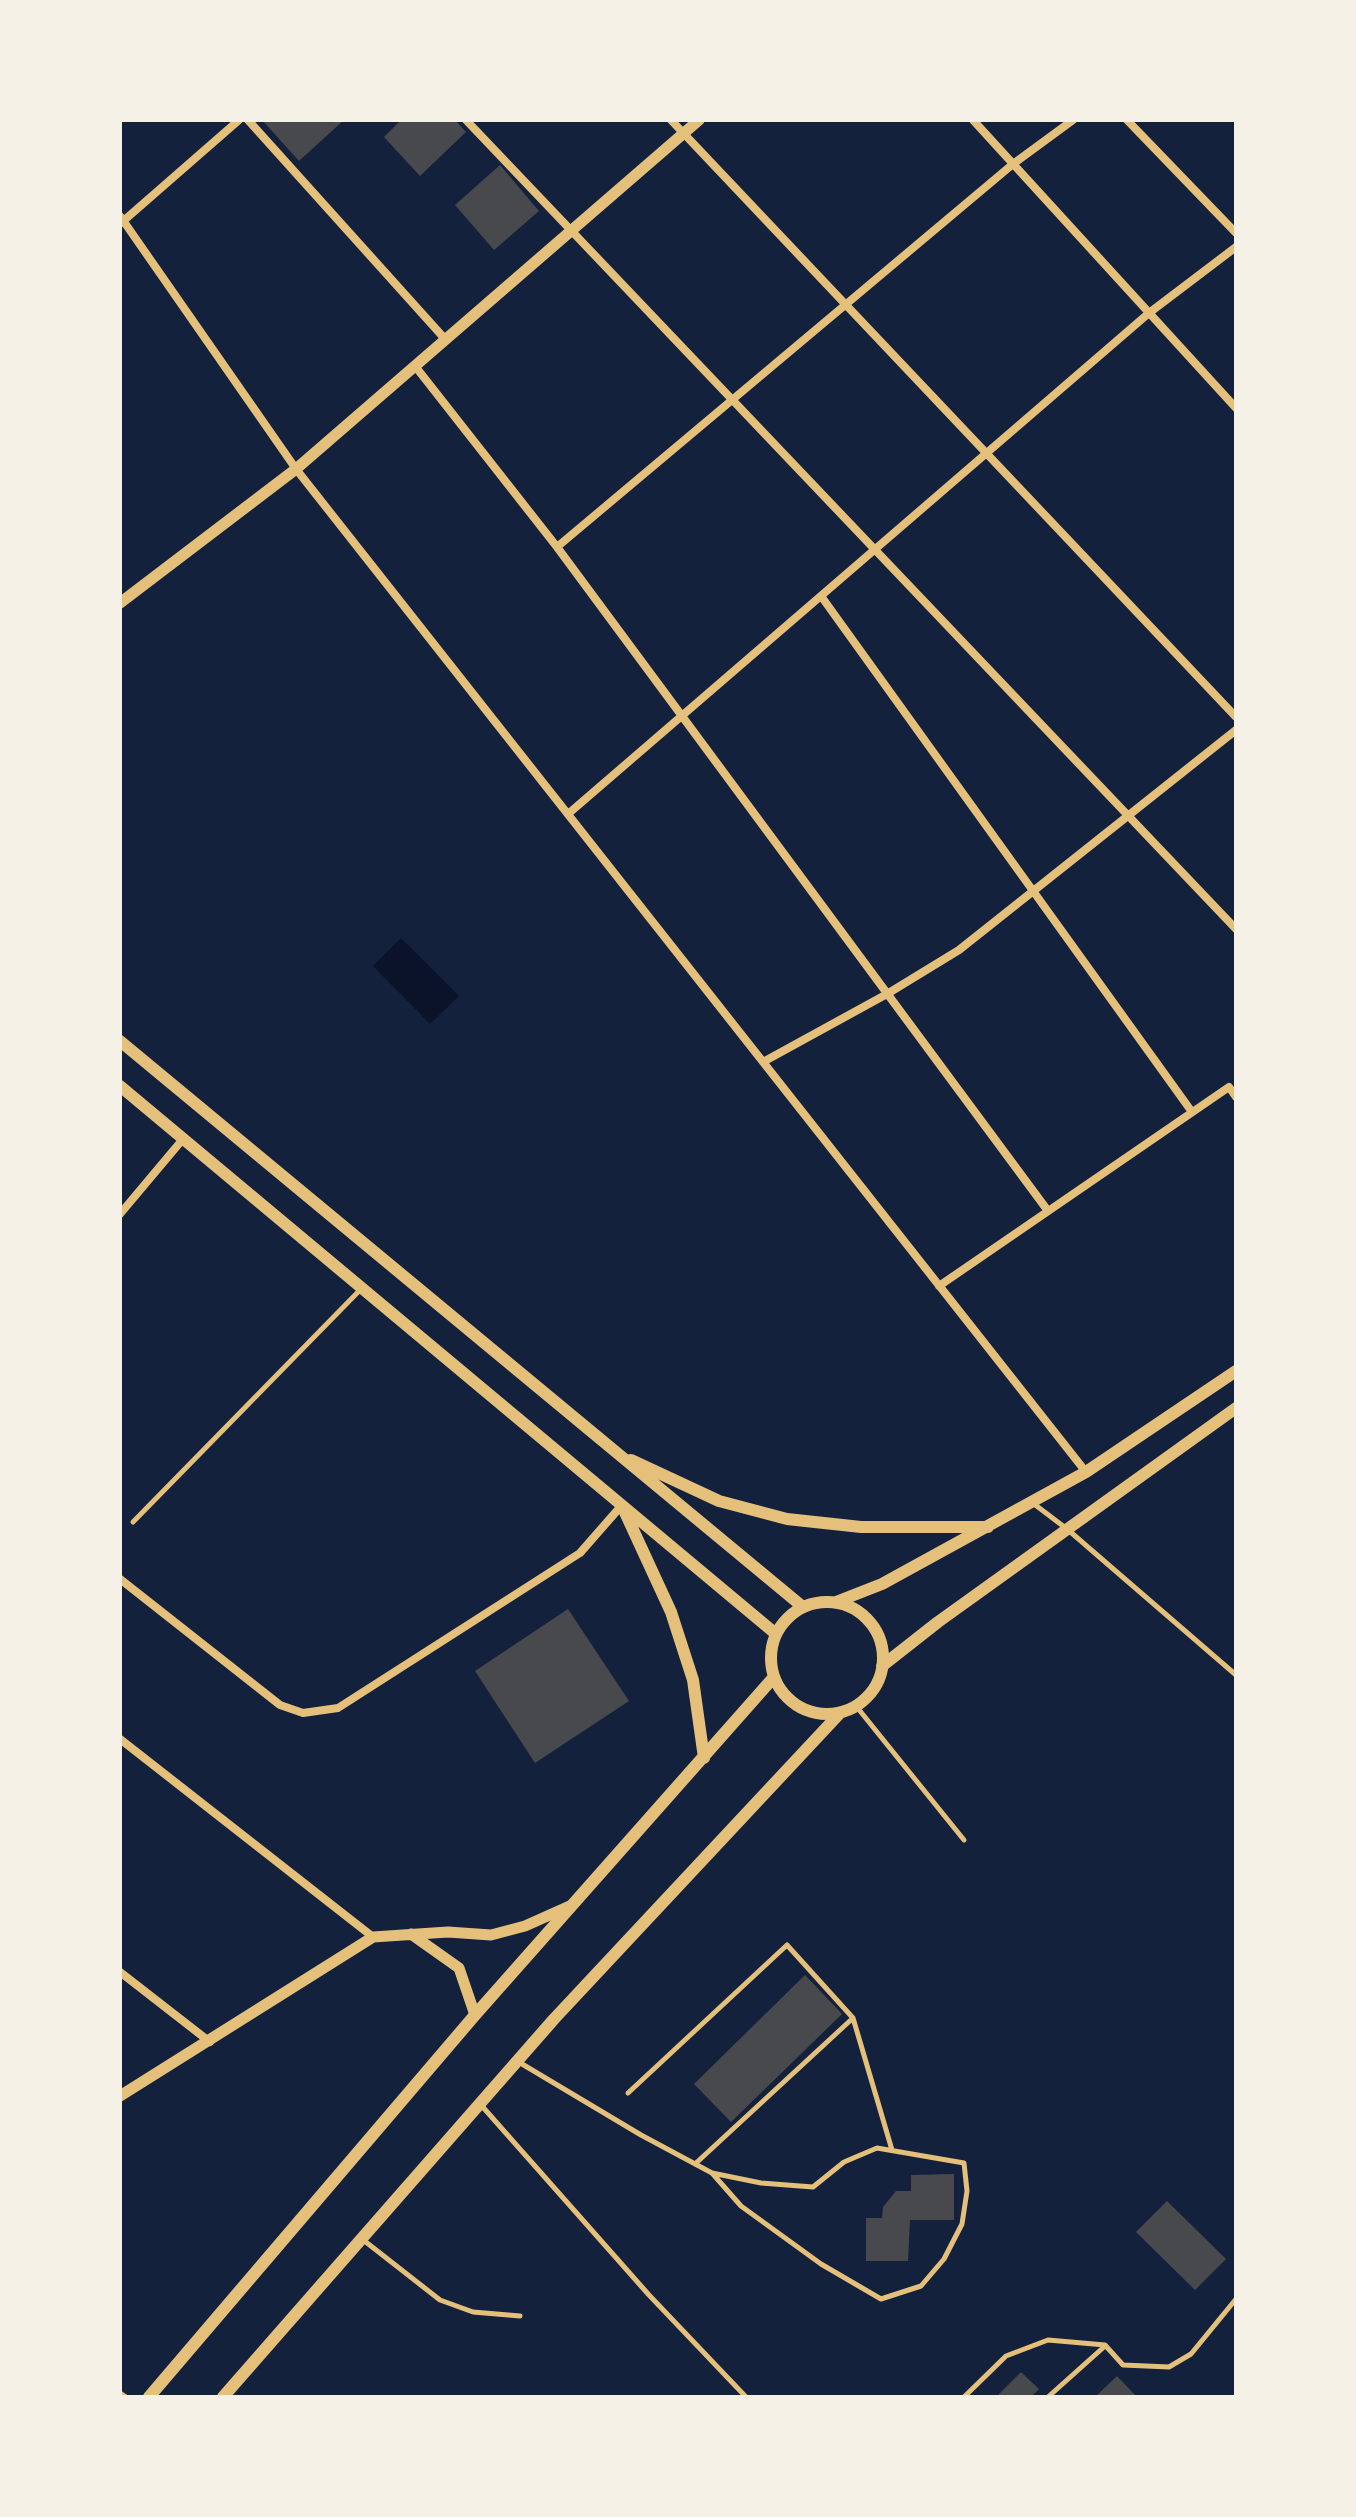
<!DOCTYPE html>
<html>
<head>
<meta charset="utf-8">
<style>
  body { margin:0 }
  #map { position:relative; width:1356px; height:2517px; overflow:hidden; background:#14213d; font-family:Overpass,sans-serif }
  canvas { display:block }
  .frame { position:absolute; inset:0; border:122px solid #f6f1e7; pointer-events:none }
</style>
</head>
<body>
<div id="map">
<canvas width="1356" height="2517"></canvas>
<div class="frame"></div>
</div>
<script>
const ctx = document.querySelector('canvas').getContext('2d');
ctx.lineJoin = 'round';
function fillPath(path, color) { ctx.fillStyle = color; ctx.fill(path, 'evenodd'); }
const toPath = rows => new Path2D(rows.map(r => 'M' + r).join(''));
function stroke(path, color, width, dash) { ctx.strokeStyle = color; ctx.lineWidth = width; ctx.lineCap = dash ? 'butt' : 'round'; ctx.setLineDash(dash || []); ctx.stroke(path); }
const water = toPath([
  [401,938,459,996,430,1024,373,966]
]);
const building = toPath([
  [262,120,344,120,299,161],
  [401,120,455,120,466,132,420,176,384,137],
  [500,165,539,211,494,250,455,205],
  [568,1609,629,1701,535,1763,475,1671],
  [805,1975,842,2014,731,2122,694,2084],
  [954,2174,954,2220,910,2220,908,2261,866,2261,866,2218,882,2218,883,2207,896,2191,911,2191,911,2175],
  [1167,2201,1226,2259,1195,2290,1136,2232],
  [1021,2372,1039,2389,1031,2397,996,2397],
  [1117,2376,1137,2397,1095,2397]
]);
const service = toPath([
  [1034,1504,1067,1529,1236,1675],
  [133,1522,361,1289],
  [856,1706,964,1840],
  [517,2061,641,2135,712,2173,761,2183,813,2187,844,2162,877,2148,964,2163,967,2191,962,2224,944,2259,921,2286,881,2299,821,2264,741,2206,712,2173],
  [628,2093,787,1945,853,2018],
  [481,2105,649,2295,746,2397],
  [695,2164,853,2018,892,2150],
  [362,2239,440,2300,473,2312,520,2316],
  [120,2393,126,2397],
  [964,2397,1006,2356,1048,2340,1105,2345,1123,2365,1169,2367,1191,2354,1236,2299],
  [1048,2397,1105,2346]
]);
const minor = toPath([
  [248,120,445,339],
  [466,120,1236,929],
  [671,120,1236,717],
  [973,120,1236,408],
  [1127,120,1236,233],
  [120,216,296,469,1086,1472],
  [121,223,239,120],
  [415,366,557,547,1048,1211],
  [557,547,1013,164,1073,120],
  [821,596,1192,1112],
  [568,814,1149,313,1236,247],
  [763,1062,887,994,959,950,1236,730],
  [120,1214,183,1139],
  [939,1286,1229,1087,1236,1097],
  [120,1579,280,1705,303,1713,338,1708,580,1553,622,1505],
  [120,1739,373,1937],
  [120,1972,210,2042]
]);
const tertiary = toPath([
  [120,603,296,469,699,120],
  [411,1934,459,1968,475,2015],
  [120,2096,373,1937,448,1932,491,1935,525,1926,572,1905]
]);
const secondary = toPath([
  [120,1041,803,1607],
  [120,1086,776,1634],
  [631,1460,719,1501,787,1519,861,1527,988,1527],
  [623,1508,671,1612,693,1680,704,1758],
  [836,1602,882,1584,1086,1472,1236,1371],
  '771 1658a56 56 0 1 1 112 0a56 56 0 1 1-112 0Z',
  [882,1666,938,1622,1236,1408],
  [149,2397,475,2015,774,1677],
  [223,2397,554,2019,841,1712]
]);
fillPath(water, '#0b132b');
fillPath(building, '#48494c');
stroke(service, '#e5c07b', 5);
stroke(minor, '#e5c07b', 8);
stroke(tertiary, '#e5c07b', 11);
stroke(secondary, '#e5c07b', 12);
</script>
</body>
</html>
